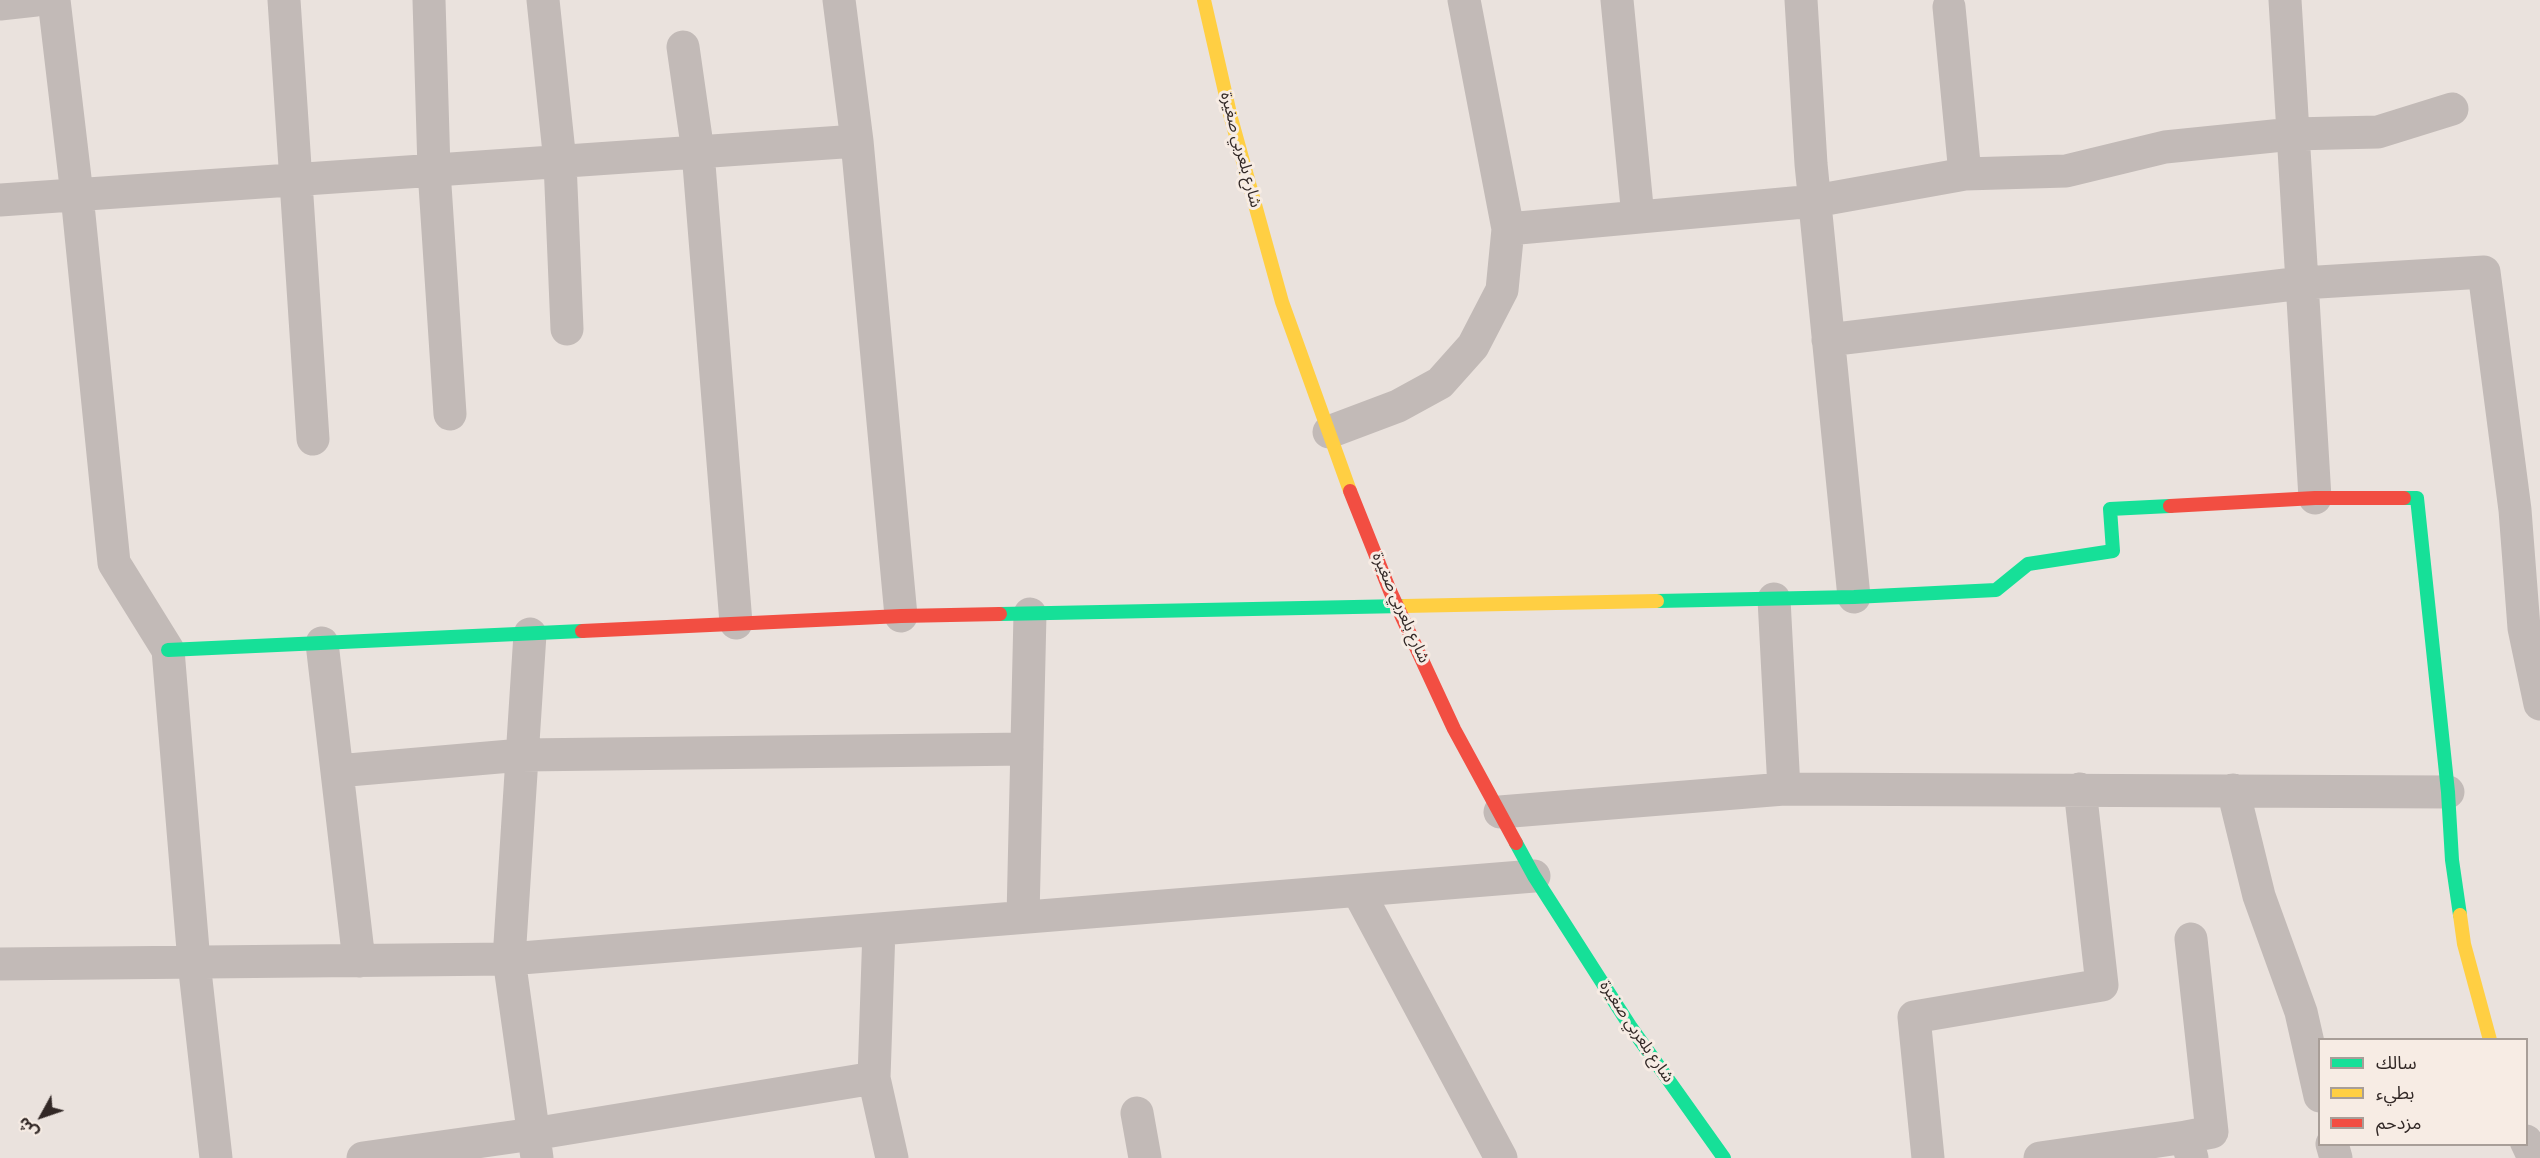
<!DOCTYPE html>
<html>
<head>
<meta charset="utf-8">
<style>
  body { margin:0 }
  #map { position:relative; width:2540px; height:1158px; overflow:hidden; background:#eae2dd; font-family:"Roboto Condensed","Noto Sans Arabic",sans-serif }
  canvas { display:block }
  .legend { position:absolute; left:2318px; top:1038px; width:210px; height:108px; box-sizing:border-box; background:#f7ece4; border:2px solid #a89e98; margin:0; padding:8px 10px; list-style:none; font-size:18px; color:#322826 }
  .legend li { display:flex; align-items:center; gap:12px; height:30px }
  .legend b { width:30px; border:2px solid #a89e98 }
  .north { position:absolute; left:12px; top:1086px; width:60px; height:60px; -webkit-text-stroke:4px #f7ece4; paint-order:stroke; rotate:230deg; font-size:16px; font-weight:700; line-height:24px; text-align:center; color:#322826 }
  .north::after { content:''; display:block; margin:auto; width:21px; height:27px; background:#322826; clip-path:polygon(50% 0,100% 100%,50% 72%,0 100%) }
</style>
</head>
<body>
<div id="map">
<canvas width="2540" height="1158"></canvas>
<ul class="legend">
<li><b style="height:8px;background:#16e098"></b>سالك</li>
<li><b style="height:8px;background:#ffcf43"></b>بطيء</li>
<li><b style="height:8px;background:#f24e42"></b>مزدحم</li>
</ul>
<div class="north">ش</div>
</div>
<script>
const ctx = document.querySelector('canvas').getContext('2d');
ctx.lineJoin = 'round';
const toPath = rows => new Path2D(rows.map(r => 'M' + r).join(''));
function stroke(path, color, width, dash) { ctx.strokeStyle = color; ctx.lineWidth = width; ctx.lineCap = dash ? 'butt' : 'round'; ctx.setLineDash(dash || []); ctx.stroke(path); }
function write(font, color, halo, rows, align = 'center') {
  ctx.font = font + ' "Roboto Condensed","Noto Sans Arabic",sans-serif'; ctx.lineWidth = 6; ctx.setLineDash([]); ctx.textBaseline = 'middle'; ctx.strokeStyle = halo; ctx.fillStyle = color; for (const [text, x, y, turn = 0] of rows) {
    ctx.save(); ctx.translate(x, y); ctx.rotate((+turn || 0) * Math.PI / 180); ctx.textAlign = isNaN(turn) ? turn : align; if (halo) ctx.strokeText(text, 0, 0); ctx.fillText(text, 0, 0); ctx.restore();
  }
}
const street = toPath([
  [54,0,77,195,114,563,168,650,194,962,216,1158],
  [284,0,313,439],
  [429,0,434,170,450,414],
  [543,0,560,162,567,329],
  [839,0,857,141,901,616],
  [1617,0,1638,217],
  [1801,0,1811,164,1854,597],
  [2285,0,2315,498],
  [0,4,36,0],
  [1949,7,1965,174],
  [683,47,698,152,736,623],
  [0,200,857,141],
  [1508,229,1815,201,1965,174,2066,171,2165,147,2293,134,2378,132,2452,109],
  [1828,340,2302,283,2484,272,2515,510,2524,628,2540,704],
  [1329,432,1398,406,1440,383,1473,346,1502,290,1508,229,1464,0],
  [1774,599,1784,789],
  [530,634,509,959,537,1158],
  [322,643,359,961],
  [337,771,522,755,1027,749],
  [2233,790,2259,896,2301,1012,2320,1096],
  [1500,812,1784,789,2448,792],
  [1358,891,1501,1158],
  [1023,917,1030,614],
  [879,929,874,1078,892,1158],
  [2191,939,2212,1132,2186,1137,2192,1158],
  [0,964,509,959,1534,876],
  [1137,1113,1145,1158],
  [2526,1141,2534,1158],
  [2332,1144,2336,1158],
  [363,1158,533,1134,874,1078],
  [1928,1158,1914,1017,2102,985,2080,789],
  [2040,1158,2186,1137]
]);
const fast = toPath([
  [2404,498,2417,498,2448,792,2452,860,2460,915],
  [1657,601,1854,597,1996,590,2028,564,2113,551,2110,509,2170,506],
  [1000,614,1404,606],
  [168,650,582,631],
  [1516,843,1534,876,1630,1026,1724,1158]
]);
const slow = toPath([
  [1204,0,1231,118,1282,302,1350,491],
  [1404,606,1657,601],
  [2460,915,2464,944,2490,1040]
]);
const jam = toPath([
  [1350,491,1390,591,1454,729,1516,843],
  [2170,506,2315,498,2404,498],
  [582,631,901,616,1000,614]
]);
const streetNames = [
  ["شارع بلعربي صغيرة",1240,150,75],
  ["شارع بلعربي صغيرة",1400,608,66],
  ["شارع بلعربي صغيرة",1636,1032,56]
];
stroke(street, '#c2bab7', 33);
stroke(fast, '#16e098', 14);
stroke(slow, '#ffcf43', 14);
stroke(jam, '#f24e42', 14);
write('16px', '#322826', '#f7ece4', streetNames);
</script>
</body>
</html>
